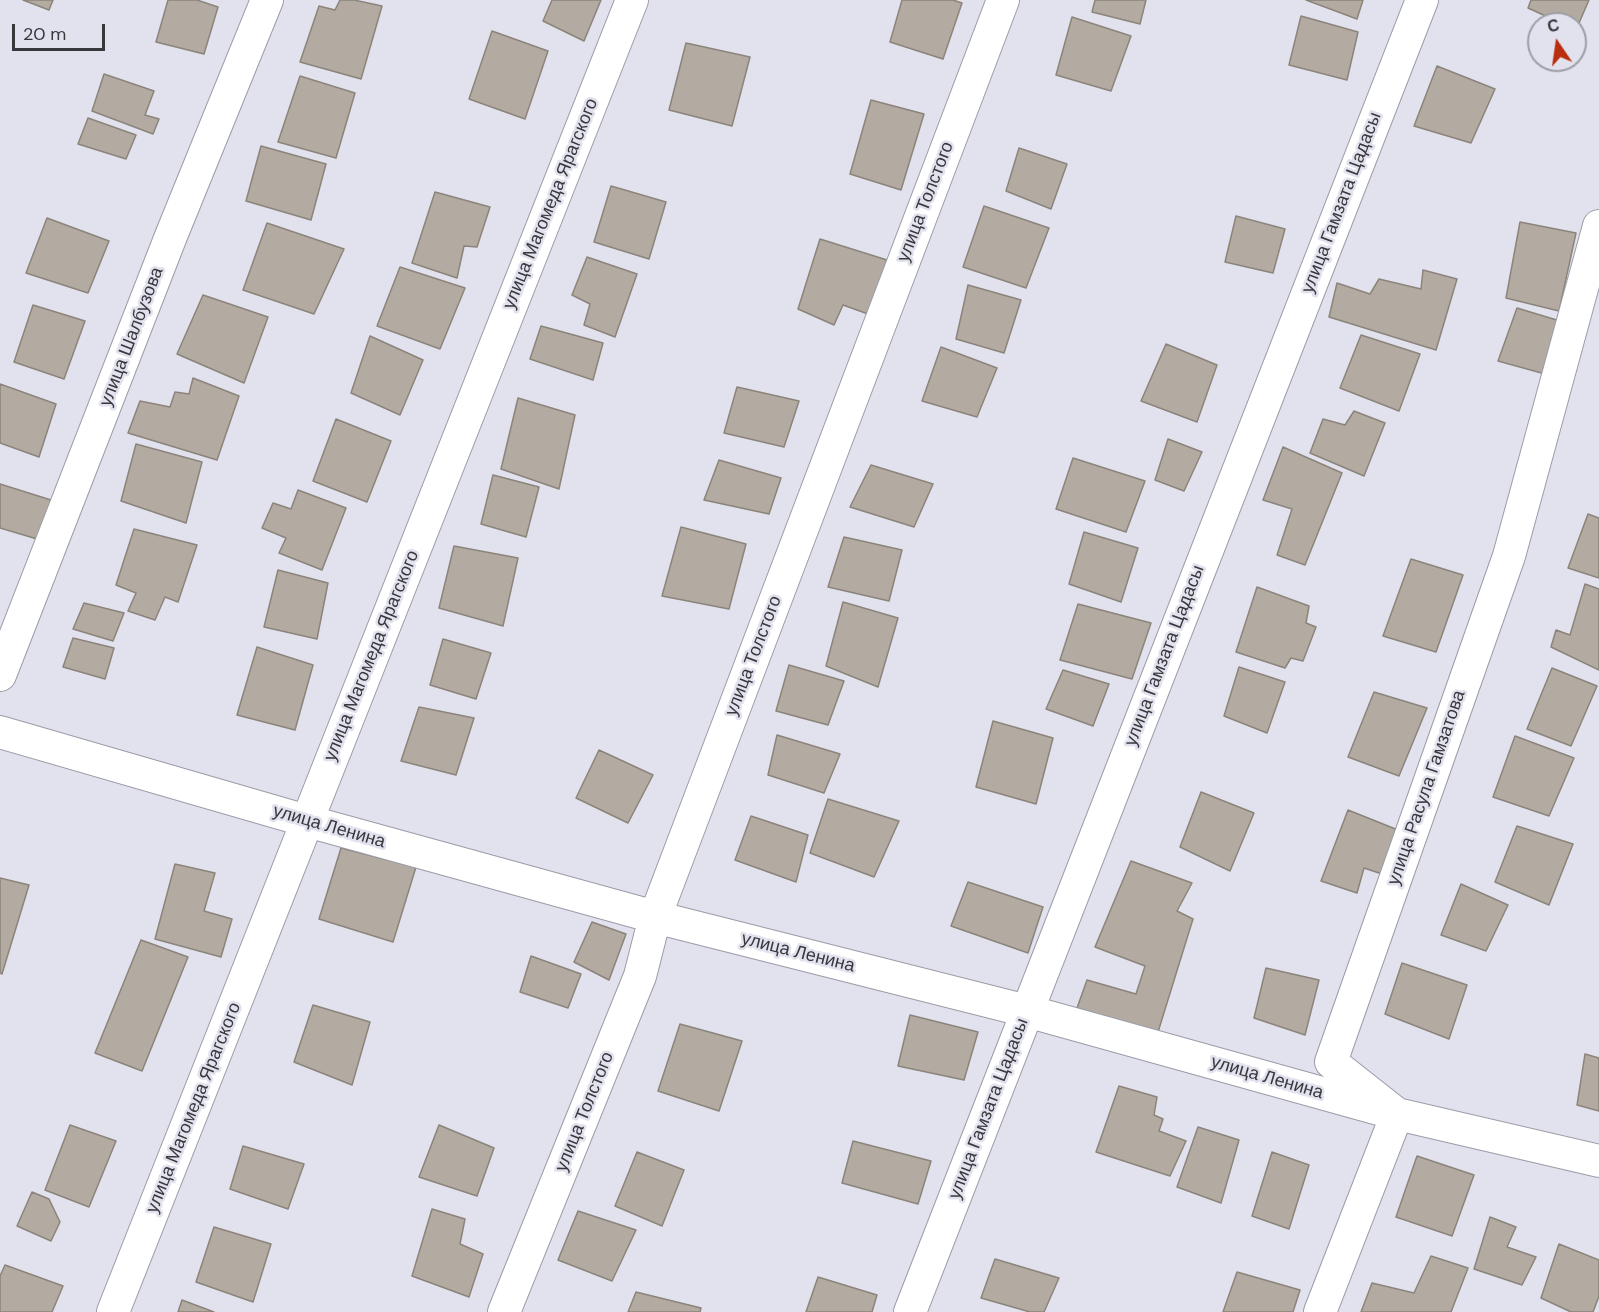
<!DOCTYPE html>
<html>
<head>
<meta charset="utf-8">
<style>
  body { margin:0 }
  #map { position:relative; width:1599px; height:1312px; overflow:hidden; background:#e2e2ee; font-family:"DM Sans",sans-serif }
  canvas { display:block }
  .north { position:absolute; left:1527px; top:12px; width:60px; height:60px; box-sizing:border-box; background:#e2e2ee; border:2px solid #9e9ea7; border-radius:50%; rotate:347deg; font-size:16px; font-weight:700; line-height:24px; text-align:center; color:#37373c }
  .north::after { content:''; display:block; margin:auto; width:21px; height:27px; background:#b92e0d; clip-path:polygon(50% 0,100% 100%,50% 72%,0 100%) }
  .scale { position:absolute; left:12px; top:24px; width:93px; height:27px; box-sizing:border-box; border:3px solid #37373c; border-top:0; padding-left:8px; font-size:18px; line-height:21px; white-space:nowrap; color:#37373c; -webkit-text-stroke:4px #e2e2ee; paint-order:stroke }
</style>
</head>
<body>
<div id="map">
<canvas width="1599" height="1312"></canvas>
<div class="north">С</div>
<div class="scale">20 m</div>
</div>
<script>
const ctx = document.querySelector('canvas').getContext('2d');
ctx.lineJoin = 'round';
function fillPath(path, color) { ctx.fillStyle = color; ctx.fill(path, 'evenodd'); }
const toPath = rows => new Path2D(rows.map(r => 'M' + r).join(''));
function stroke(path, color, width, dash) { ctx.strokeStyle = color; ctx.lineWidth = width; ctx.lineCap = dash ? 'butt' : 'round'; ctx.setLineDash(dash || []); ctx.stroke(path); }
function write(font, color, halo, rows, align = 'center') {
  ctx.font = font + ' "DM Sans",sans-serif'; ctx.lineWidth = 5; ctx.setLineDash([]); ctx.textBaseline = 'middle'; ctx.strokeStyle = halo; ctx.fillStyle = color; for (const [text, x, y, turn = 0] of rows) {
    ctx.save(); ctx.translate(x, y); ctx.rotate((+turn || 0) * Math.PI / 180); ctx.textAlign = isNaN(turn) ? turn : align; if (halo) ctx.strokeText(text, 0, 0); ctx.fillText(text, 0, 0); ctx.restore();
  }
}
const building = toPath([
  [23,0,53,0,49,10,23,0],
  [168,0,197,0,218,7,204,54,156,42,168,0],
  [340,0,354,0,382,6,361,79,300,62,319,6,335,10,340,0],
  [552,0,601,0,584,41,543,21,552,0],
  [902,0,953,0,962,3,943,59,890,42,902,0],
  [1095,0,1146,0,1140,24,1092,12,1095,0],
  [1306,0,1363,0,1357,19,1306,0],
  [1531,0,1589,0,1576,30,1575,30,1575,24,1563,24,1528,8,1531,0],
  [1301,16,1358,32,1347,80,1289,65,1301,16],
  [1072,17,1131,36,1111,91,1056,75,1072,17],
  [492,31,548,51,525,119,469,99,492,31],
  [686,43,750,57,732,126,669,110,686,43],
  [1437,66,1495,89,1471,143,1414,126,1437,66],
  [104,74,154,91,145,115,159,119,153,134,92,111,104,74],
  [300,76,355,93,336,158,278,142,300,76],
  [871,100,924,114,901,190,850,174,871,100],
  [88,118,136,135,126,159,78,144,88,118],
  [261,146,326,164,311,220,246,201,261,146],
  [1019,148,1067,164,1051,209,1006,191,1019,148],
  [611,186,666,202,649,259,594,242,611,186],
  [435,192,490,207,477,247,464,246,457,278,412,263,435,192],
  [984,206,1049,228,1026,288,963,267,984,206],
  [1236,216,1285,229,1273,273,1225,262,1236,216],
  [47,218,109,241,88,293,26,273,47,218],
  [1520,222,1576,233,1559,311,1506,298,1520,222],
  [267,223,344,249,314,314,243,290,267,223],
  [820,239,887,260,868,314,843,305,834,325,798,309,820,239],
  [587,257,637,274,615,337,584,325,590,304,572,295,587,257],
  [400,267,465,288,440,349,377,326,400,267],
  [1423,270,1457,279,1436,350,1329,317,1337,283,1370,294,1379,279,1421,289,1423,270],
  [968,285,1021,300,1004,353,956,339,968,285],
  [203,295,268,317,244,383,177,354,203,295],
  [33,305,85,321,64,379,14,362,33,305],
  [1517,308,1560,321,1545,374,1498,361,1517,308],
  [541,326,603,343,593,380,530,359,541,326],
  [1361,335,1420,354,1399,411,1340,388,1361,335],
  [370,336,423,360,400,415,351,393,370,336],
  [1166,344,1217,365,1197,422,1141,401,1166,344],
  [941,347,997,368,977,417,922,401,941,347],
  [193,378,239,396,217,460,128,433,140,401,170,407,175,392,189,394,193,378],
  [0,384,56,404,39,457,0,443,0,384],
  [737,387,799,401,784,447,724,433,737,387],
  [518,398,575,415,559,489,501,469,518,398],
  [1354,411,1385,423,1364,476,1310,453,1323,419,1345,425,1354,411],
  [336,419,391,441,367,502,313,481,336,419],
  [1168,439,1202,452,1184,491,1155,480,1168,439],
  [136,444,202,462,186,523,121,501,136,444],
  [1283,447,1342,473,1305,565,1277,555,1292,509,1263,500,1283,447],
  [1073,458,1145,481,1126,532,1056,509,1073,458],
  [719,460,781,478,769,514,704,500,719,460],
  [871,465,933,484,914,527,850,507,871,465],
  [493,475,539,487,526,537,481,524,493,475],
  [0,484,51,500,37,539,0,528,0,484],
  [298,490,346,508,322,570,279,553,286,538,262,528,273,503,291,509,298,490],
  [1588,514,1599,518,1599,578,1568,568,1588,514],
  [681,527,746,544,729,609,662,596,681,527],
  [134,529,197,545,178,602,165,597,155,620,128,611,136,593,116,585,134,529],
  [1084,532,1138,548,1121,602,1069,584,1084,532],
  [844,537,902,550,889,601,828,587,844,537],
  [454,546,518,558,503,626,439,608,454,546],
  [1411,559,1463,575,1436,652,1383,636,1411,559],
  [278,570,328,583,317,639,264,627,278,570],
  [1585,584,1599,589,1599,670,1551,647,1556,630,1570,635,1585,584],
  [1257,587,1309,606,1306,623,1316,627,1303,661,1291,658,1285,668,1236,652,1257,587],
  [843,602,898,618,878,687,826,666,843,602],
  [84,603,124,613,113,641,73,629,84,603],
  [1078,604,1151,623,1132,679,1060,660,1078,604],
  [73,638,114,648,105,679,63,667,73,638],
  [443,639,491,653,476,699,430,685,443,639],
  [257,647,313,665,295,730,237,715,257,647],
  [789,665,844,681,828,725,776,711,789,665],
  [1239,667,1285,682,1267,733,1224,716,1239,667],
  [1552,668,1597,686,1571,746,1527,729,1552,668],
  [1063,670,1109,684,1093,726,1046,709,1063,670],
  [1374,692,1427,708,1399,776,1348,757,1374,692],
  [419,707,474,718,456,775,401,761,419,707],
  [993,721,1053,738,1036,804,976,787,993,721],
  [777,735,840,754,824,793,768,775,777,735],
  [1515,736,1574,758,1549,816,1493,797,1515,736],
  [599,750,653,775,628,823,576,798,599,750],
  [1201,792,1254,813,1230,871,1180,847,1201,792],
  [828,799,899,821,874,877,810,853,828,799],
  [1348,810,1398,830,1385,875,1364,868,1357,893,1321,881,1348,810],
  [751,816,808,835,796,882,735,860,751,816],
  [1517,826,1573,844,1549,905,1495,882,1517,826],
  [341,848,416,867,393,942,319,919,341,848],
  [1131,861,1192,883,1177,911,1193,919,1158,1032,1077,1008,1087,980,1136,994,1145,966,1095,947,1131,861],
  [175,864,215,873,204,911,232,919,221,957,155,939,175,864],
  [0,878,29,885,2,974,0,973,0,878],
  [968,882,1043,907,1028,953,951,926,968,882],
  [1461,884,1508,905,1486,951,1441,935,1461,884],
  [592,922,626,934,609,980,574,962,592,922],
  [141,940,188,957,142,1071,95,1053,141,940],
  [531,956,581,974,568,1008,520,992,531,956],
  [1402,963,1467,985,1449,1039,1385,1014,1402,963],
  [1266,968,1319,980,1305,1035,1254,1018,1266,968],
  [313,1005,370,1022,352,1085,294,1062,313,1005],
  [910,1015,978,1032,964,1080,898,1066,910,1015],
  [680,1024,742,1041,719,1111,658,1091,680,1024],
  [1585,1054,1599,1058,1599,1111,1577,1105,1585,1054],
  [1119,1086,1157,1097,1154,1115,1163,1119,1159,1131,1186,1141,1170,1176,1096,1152,1119,1086],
  [70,1125,116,1141,89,1207,45,1190,70,1125],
  [439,1125,494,1148,477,1196,419,1177,439,1125],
  [1198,1127,1239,1140,1221,1203,1177,1187,1198,1127],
  [853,1141,931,1161,918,1204,842,1183,853,1141],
  [243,1146,304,1164,288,1209,230,1189,243,1146],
  [637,1152,684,1170,662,1226,615,1206,637,1152],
  [1272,1152,1309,1165,1289,1229,1252,1216,1272,1152],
  [1417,1156,1474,1175,1452,1236,1396,1217,1417,1156],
  [32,1192,49,1199,60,1222,51,1241,17,1226,32,1192],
  [432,1209,465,1219,460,1244,483,1254,469,1297,412,1276,432,1209],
  [578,1211,636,1230,612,1281,558,1260,578,1211],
  [1490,1217,1516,1227,1507,1247,1536,1257,1522,1285,1474,1269,1490,1217],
  [214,1227,271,1244,253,1302,196,1282,214,1227],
  [1559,1244,1599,1260,1599,1296,1593,1312,1571,1312,1541,1298,1559,1244],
  [1431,1256,1468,1268,1451,1312,1361,1312,1372,1283,1414,1293,1431,1256],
  [995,1259,1059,1278,1044,1312,1030,1312,981,1298,995,1259],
  [5,1265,63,1286,52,1312,0,1312,0,1276,5,1265],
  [1237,1272,1300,1290,1293,1312,1223,1312,1237,1272],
  [818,1277,877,1295,872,1312,806,1312,818,1277],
  [636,1292,701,1308,700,1312,628,1312,636,1292],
  [182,1300,214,1312,178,1312,182,1300]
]);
const minor = toPath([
  [0,675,171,236,267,0],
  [0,732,307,821,655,917,1027,1011,1397,1114,1599,1161],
  [113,1312,632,0],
  [504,1312,640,976,655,917,1003,0],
  [910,1312,1422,0],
  [1320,1312,1397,1114,1331,1062,1509,556,1599,226]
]);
const streetNames = [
  ["улица Толстого",926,202,-69],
  ["улица Гамзата Цадасы",1342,203,-69],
  ["улица Магомеда Ярагского",551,204,-68],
  ["улица Шалбузова",132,337,-69],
  ["улица Магомеда Ярагского",372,656,-68],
  ["улица Толстого",754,656,-69],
  ["улица Гамзата Цадасы",1165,656,-69],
  ["улица Расула Гамзатова",1427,788,-71],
  ["улица Ленина",329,827,16],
  ["улица Ленина",798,953,14],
  ["улица Ленина",1267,1078,16],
  ["улица Магомеда Ярагского",194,1108,-68],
  ["улица Гамзата Цадасы",989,1109,-69],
  ["улица Толстого",585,1112,-68]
];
fillPath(building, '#b3aba2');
stroke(building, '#8b847b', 1.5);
stroke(minor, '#9b9ca7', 34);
stroke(minor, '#fff', 32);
write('18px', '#37373c', '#e2e2ee', streetNames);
</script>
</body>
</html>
